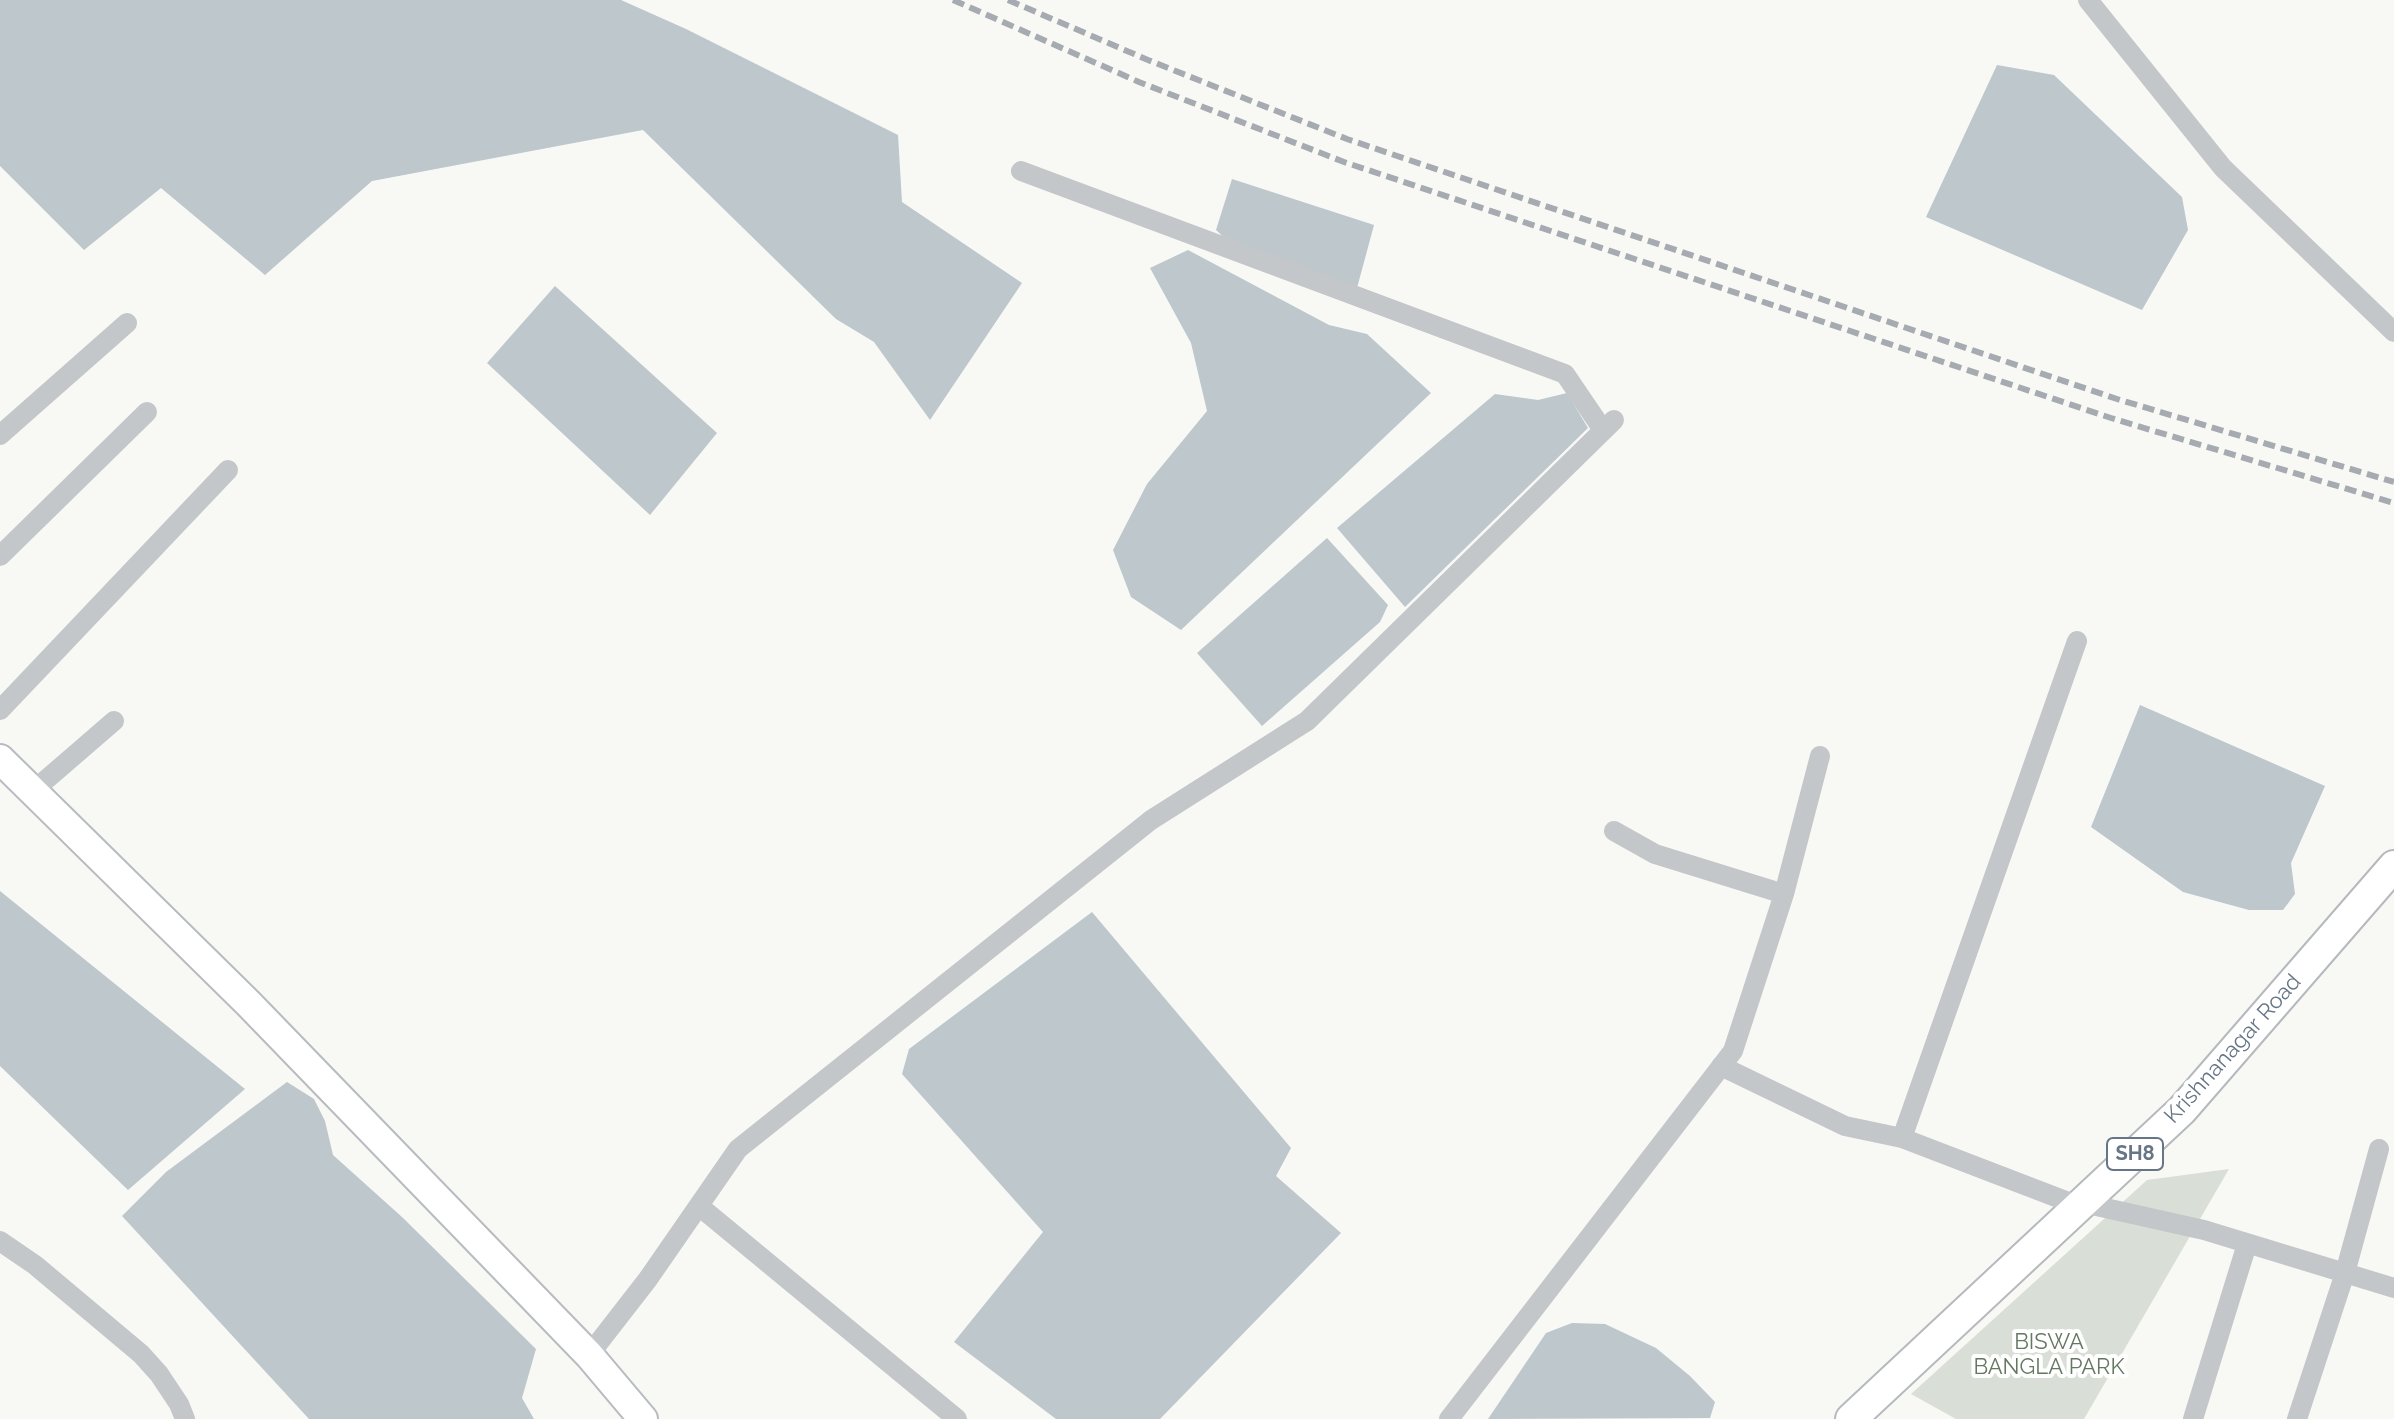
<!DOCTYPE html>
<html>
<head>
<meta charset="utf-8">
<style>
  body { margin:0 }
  canvas { display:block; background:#f8f8f5 }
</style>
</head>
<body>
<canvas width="2394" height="1419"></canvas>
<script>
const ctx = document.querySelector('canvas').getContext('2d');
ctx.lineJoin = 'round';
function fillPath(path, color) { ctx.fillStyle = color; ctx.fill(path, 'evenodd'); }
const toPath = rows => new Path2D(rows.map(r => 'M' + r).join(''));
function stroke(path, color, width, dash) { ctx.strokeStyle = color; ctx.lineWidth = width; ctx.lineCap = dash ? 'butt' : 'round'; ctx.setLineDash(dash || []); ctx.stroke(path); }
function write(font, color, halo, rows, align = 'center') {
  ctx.font = font + ' Raleway,sans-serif'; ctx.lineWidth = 8; ctx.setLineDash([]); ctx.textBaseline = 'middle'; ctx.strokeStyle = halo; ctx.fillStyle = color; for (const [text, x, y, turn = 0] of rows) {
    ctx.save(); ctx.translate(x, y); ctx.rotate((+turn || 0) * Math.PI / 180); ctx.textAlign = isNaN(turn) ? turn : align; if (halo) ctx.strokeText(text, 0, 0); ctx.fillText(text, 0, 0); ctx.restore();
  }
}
const green = toPath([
  [2229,1169,2084,1419,1956,1419,1911,1394,2147,1180]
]);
const water = toPath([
  [0,0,621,0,686,29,898,135,902,202,1022,283,930,420,874,342,836,319,643,130,372,181,265,275,161,188,84,250,0,166],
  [1997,65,2054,75,2182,197,2188,230,2142,310,1926,217],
  [1232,179,1374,225,1357,288,1256,267,1216,230],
  [1188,250,1329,325,1367,334,1431,393,1181,630,1131,597,1113,550,1147,484,1207,411,1191,343,1150,268],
  [555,286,717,433,650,515,487,363],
  [1567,393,1588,428,1405,607,1337,528,1495,394,1538,400],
  [1327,538,1388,605,1380,622,1262,726,1197,653],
  [2140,705,2325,786,2291,863,2295,894,2283,910,2249,910,2183,892,2091,827],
  [0,891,245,1089,128,1190,0,1066],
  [1092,912,1291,1148,1276,1176,1341,1233,1160,1419,1056,1419,954,1342,1043,1232,902,1074,909,1049],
  [287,1082,314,1099,325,1121,333,1155,402,1217,536,1349,522,1398,534,1419,309,1419,122,1216,166,1172],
  [1572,1323,1605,1324,1656,1348,1690,1376,1715,1402,1710,1418,1488,1419,1546,1333]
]);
const street = toPath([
  [2088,0,2223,168,2394,332],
  [1021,171,1565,374,1603,430],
  [0,435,127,323],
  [0,556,147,412],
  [0,710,228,470],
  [33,791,114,721],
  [1614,831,1655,854,1784,894],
  [1721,1066,1845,1126,1902,1138,2079,1206,2083,1203,2204,1230,2394,1288],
  [1902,1138,2077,641],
  [699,1206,957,1419],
  [0,1241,35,1265,141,1354,159,1374,179,1404,185,1419],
  [589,1355,648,1279,738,1149,1151,820,1307,721,1614,420],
  [1449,1419,1733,1051,1784,894,1820,756],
  [2193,1419,2247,1244],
  [2297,1419,2345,1273,2379,1149]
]);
const secondary = toPath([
  [0,759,249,1004,589,1355,643,1419]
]);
const primary = toPath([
  [1851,1419,2182,1110,2394,866]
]);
const rail = toPath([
  [953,0,1139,82,1344,162,2111,418,2394,503],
  [1008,0,1148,60,1347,139,2117,399,2394,482]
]);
const shields = [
  [2135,1154,56]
];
const shieldNames = [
  ["SH8",2135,1154]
];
const streetNames = [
  ["Krishnanagar Road",2233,1049,-48]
];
const parkNames = [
  ["BISWA",2049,1342],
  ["BANGLA PARK",2049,1367]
];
fillPath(green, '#d9dfd6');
fillPath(water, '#bdc7cc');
stroke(secondary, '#b8bcc1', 32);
stroke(primary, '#b6babe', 34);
stroke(street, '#c3c7ca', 20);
stroke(secondary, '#fff', 28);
stroke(primary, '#fff', 30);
stroke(rail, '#a6abb1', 6, [12, 6]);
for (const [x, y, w] of shields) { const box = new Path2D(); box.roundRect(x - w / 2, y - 16, w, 32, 6); ctx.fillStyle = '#fff'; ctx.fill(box); stroke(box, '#677686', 2); }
write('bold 20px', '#677686', null, shieldNames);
write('22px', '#677686', '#fff', streetNames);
write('22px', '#657862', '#fff', parkNames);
</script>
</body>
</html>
